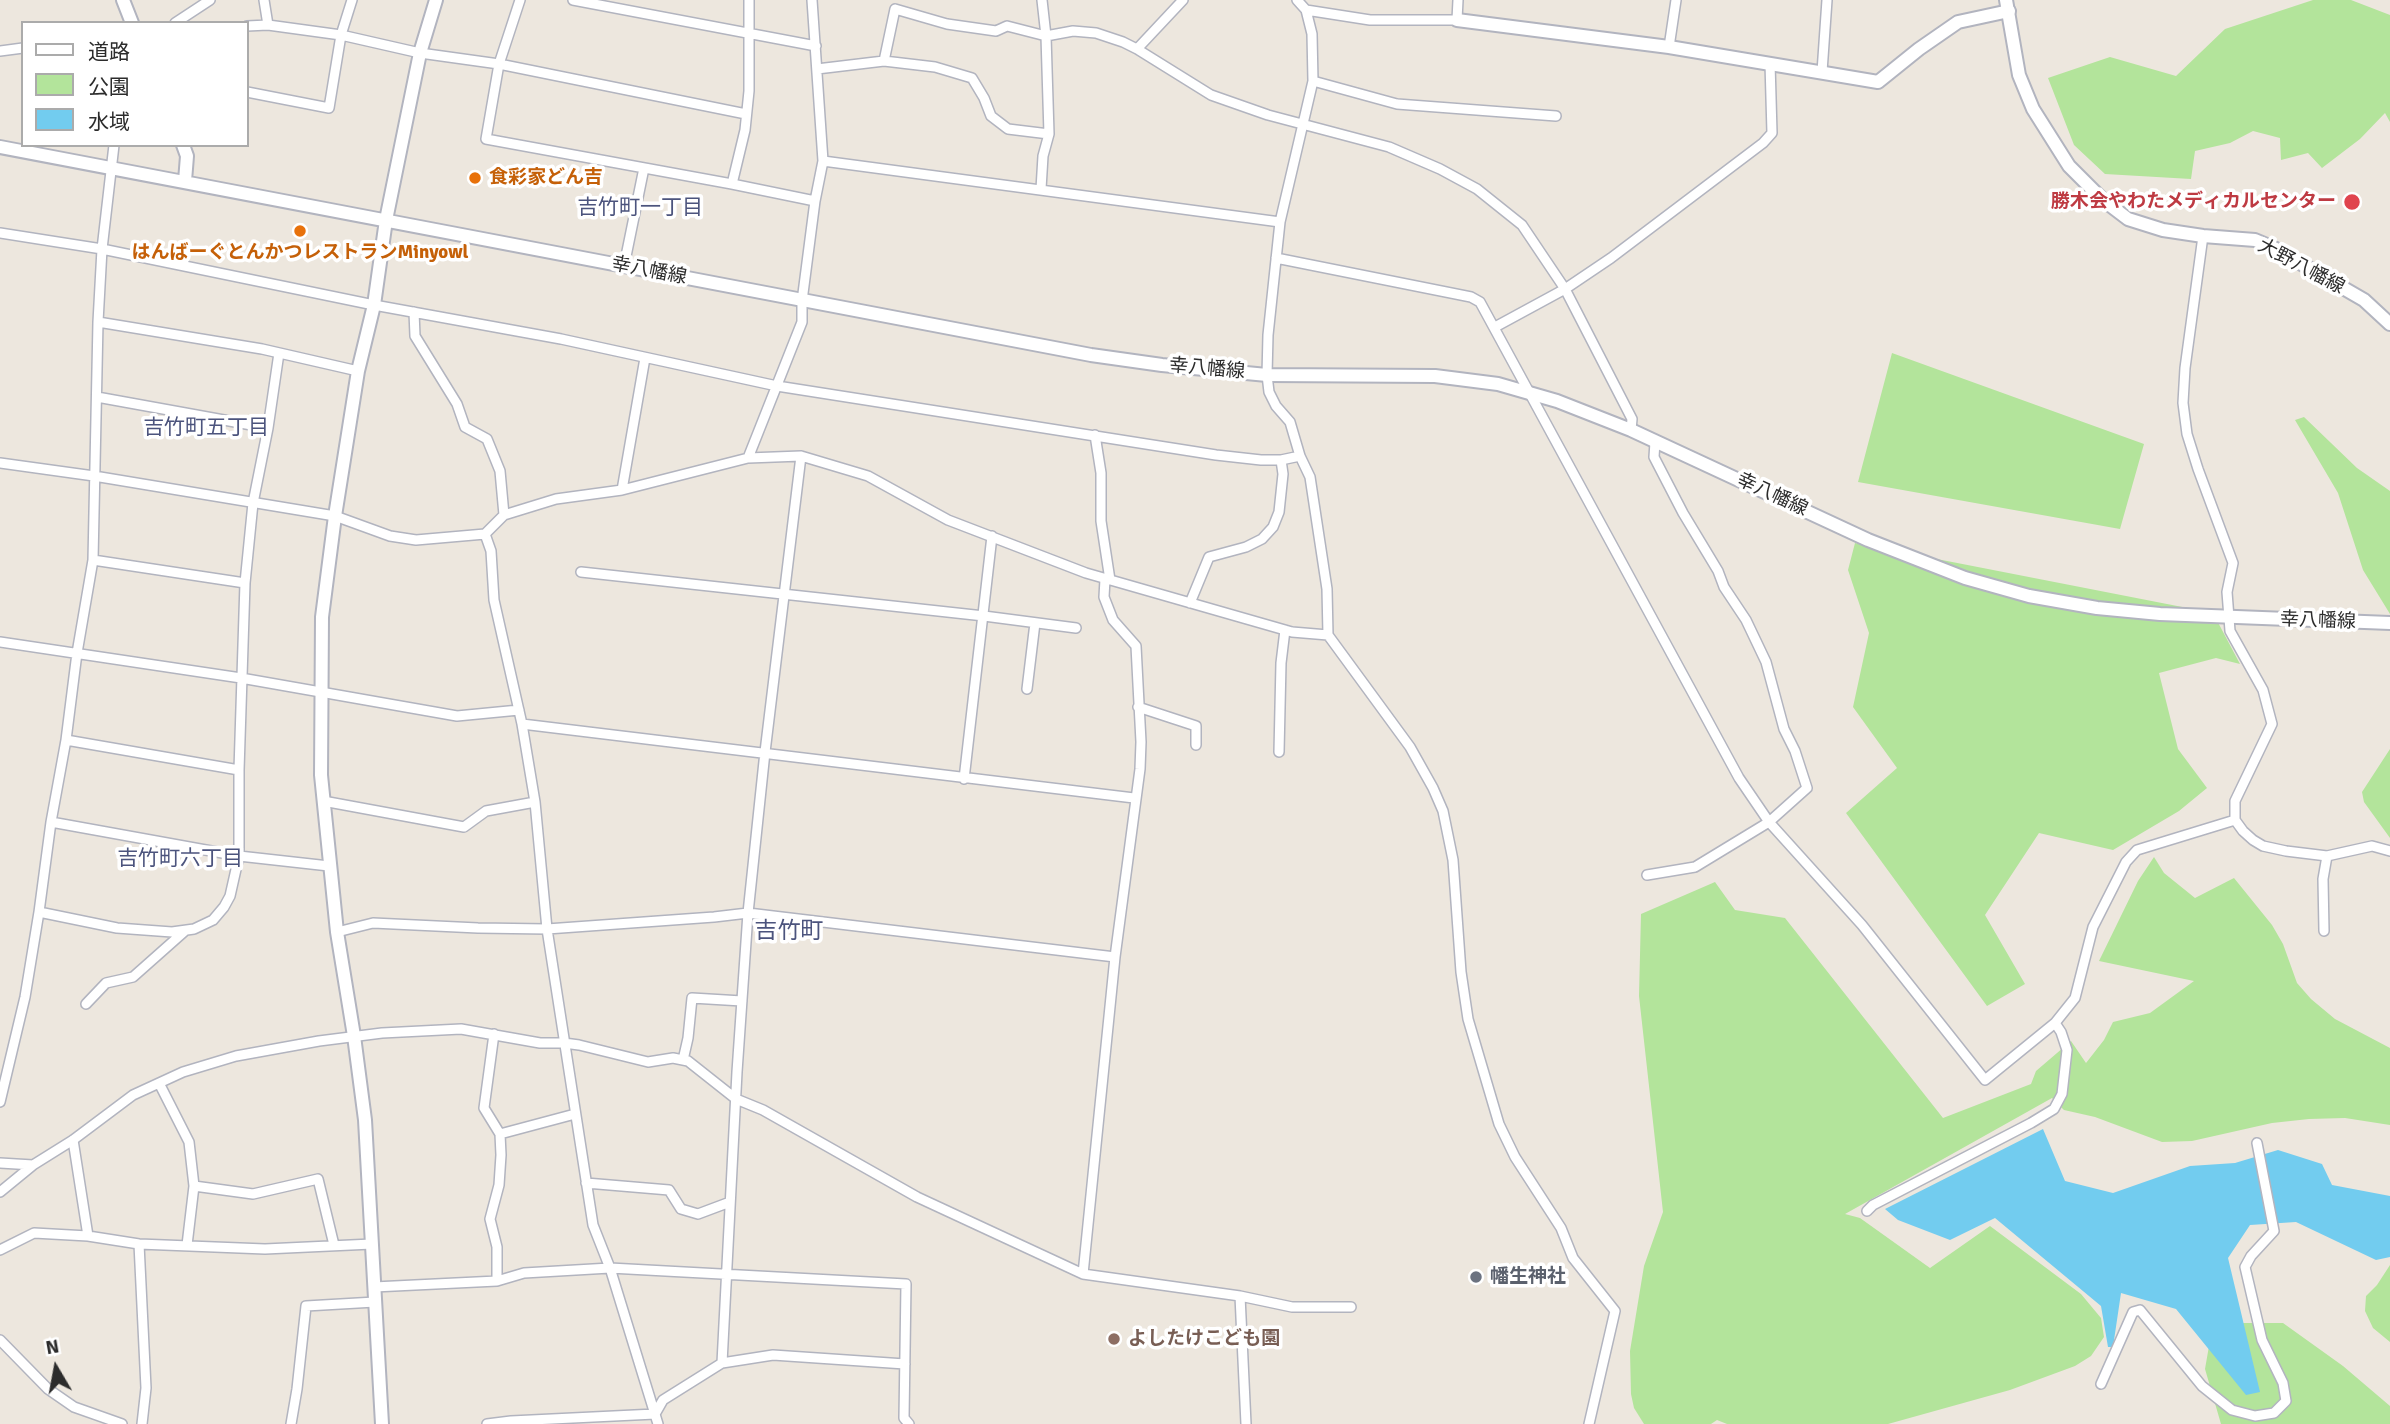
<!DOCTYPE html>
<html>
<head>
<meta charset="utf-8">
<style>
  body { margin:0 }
  #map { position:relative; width:2390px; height:1424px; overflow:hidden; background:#ede7de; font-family:Signika,"Noto Sans JP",sans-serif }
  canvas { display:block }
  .legend { position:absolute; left:21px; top:21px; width:228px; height:126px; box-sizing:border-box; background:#fff; border:2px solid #ababab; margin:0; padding:9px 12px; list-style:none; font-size:21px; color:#2c2c2c }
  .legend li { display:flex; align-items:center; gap:14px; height:35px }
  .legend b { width:35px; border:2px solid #ababab }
  .north { position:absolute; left:21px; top:1333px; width:70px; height:70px; -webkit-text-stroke:5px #fff; paint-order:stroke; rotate:350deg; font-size:19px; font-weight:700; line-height:28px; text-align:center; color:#2c2c2c }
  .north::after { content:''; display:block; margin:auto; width:24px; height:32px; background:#2c2c2c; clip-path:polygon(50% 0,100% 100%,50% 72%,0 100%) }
</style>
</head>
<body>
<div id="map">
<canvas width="2390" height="1424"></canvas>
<ul class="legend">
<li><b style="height:9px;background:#fff"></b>道路</li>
<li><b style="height:19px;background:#b3e49b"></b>公園</li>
<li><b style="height:19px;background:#72ccef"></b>水域</li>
</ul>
<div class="north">N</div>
</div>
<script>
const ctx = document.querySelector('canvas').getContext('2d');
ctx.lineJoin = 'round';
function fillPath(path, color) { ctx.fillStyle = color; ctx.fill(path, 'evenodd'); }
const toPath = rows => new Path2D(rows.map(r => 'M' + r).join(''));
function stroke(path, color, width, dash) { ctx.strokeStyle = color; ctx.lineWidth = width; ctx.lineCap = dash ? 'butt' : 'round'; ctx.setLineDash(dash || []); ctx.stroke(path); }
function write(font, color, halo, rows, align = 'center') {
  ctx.font = font + ' Signika,"Noto Sans JP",sans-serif'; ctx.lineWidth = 7; ctx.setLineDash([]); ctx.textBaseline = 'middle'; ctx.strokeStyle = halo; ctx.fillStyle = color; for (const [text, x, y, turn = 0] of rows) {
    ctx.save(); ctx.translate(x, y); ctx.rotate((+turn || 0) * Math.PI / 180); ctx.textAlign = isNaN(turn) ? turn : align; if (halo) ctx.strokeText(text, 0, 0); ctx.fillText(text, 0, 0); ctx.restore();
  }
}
const green = toPath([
  [2313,0,2351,0,2390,15,2390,122,2385,113,2360,139,2322,168,2308,153,2281,160,2280,138,2253,131,2230,143,2195,151,2191,179,2105,174,2074,145,2048,78,2110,57,2176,76,2225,29],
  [1892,353,2144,444,2120,529,1858,482],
  [2304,417,2357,468,2390,491,2390,614,2363,570,2338,493,2295,420],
  [1855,543,2213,613,2240,664,2216,658,2159,673,2178,749,2207,788,2179,811,2113,850,2039,833,1985,915,2025,984,1987,1006,1846,813,1897,768,1853,707,1869,633,1848,570],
  [2390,749,2390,838,2364,802,2362,792],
  [2154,857,2164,873,2195,898,2234,878,2272,925,2283,944,2297,983,2311,999,2335,1019,2390,1048,2390,1125,2345,1118,2309,1119,2272,1123,2192,1141,2162,1142,2095,1117,2064,1110,2052,1098,1845,1214,1860,1218,1930,1268,1990,1226,2081,1294,2101,1318,2104,1337,2091,1356,2075,1366,2010,1390,1888,1424,1727,1424,1717,1420,1711,1424,1644,1424,1634,1408,1631,1394,1630,1351,1644,1266,1663,1212,1639,996,1641,914,1715,882,1735,910,1785,918,1943,1118,2031,1084,2036,1071,2071,1041,2086,1063,2104,1040,2113,1022,2150,1013,2194,981,2099,961,2138,881],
  [2390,1265,2390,1342,2373,1328,2365,1311,2366,1296,2377,1285],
  [2231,1323,2283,1323,2343,1366,2390,1406,2390,1424,2221,1424,2205,1369,2209,1346]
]);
const water = toPath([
  [2043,1129,2065,1181,2113,1193,2190,1166,2235,1163,2278,1150,2322,1164,2332,1185,2390,1196,2390,1257,2376,1260,2296,1222,2250,1225,2228,1258,2260,1392,2246,1395,2176,1309,2121,1293,2113,1347,2108,1347,2101,1306,1995,1218,1950,1240,1898,1220,1885,1209]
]);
const minor = toPath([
  [264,0,268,25,341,35,420,53,499,64,746,114],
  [520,0,499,64,486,139,732,184],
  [573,0,816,46],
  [749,0,749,91,745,130,732,184,815,201],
  [1297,0,1306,10,1312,34,1313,81,1280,222,1268,335,1267,375,1269,392,1276,406,1290,422,1300,456,1310,477,1327,589,1328,635,1410,747,1433,788,1443,811,1453,860,1461,972,1468,1019,1499,1124,1515,1157,1561,1228,1573,1258,1615,1311,1589,1424],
  [1306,10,1370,20,1457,20,1458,0],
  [175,23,210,0],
  [247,26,268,25],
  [1669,47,1676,0],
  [1137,49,1183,0],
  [0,51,23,48],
  [884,61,895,9,947,24,996,31,1007,26,1046,36,1073,31,1096,33,1123,42,1137,49,1211,95,1268,115,1389,147,1440,169,1477,189,1522,225,1565,289,1632,419,1631,430],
  [817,69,884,61,935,67,972,78,984,98,991,116,1008,129,1049,134],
  [1822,72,1827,0],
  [1313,81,1397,104,1556,116],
  [247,92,329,108,341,35,352,0],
  [823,161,1280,222],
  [1041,189,1043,156,1049,134,1046,36,1042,0],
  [0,233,102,249,374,305,561,339,777,386,1216,455,1261,460,1281,460,1300,456],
  [2203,236,2185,368,2183,403,2187,434,2198,469,2233,563,2227,592,2230,631,2263,690,2272,724,2235,801,2235,820,2243,831,2253,840,2263,846,2286,851,2327,856,2372,846,2390,851],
  [1276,258,1471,297,1480,302,1739,778,1769,822,1862,925,1985,1080,2055,1023,2075,998,2093,927,2126,862,2137,850,2235,820],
  [624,266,644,168],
  [414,312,415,336,457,404,465,427,487,439,500,471,504,515],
  [98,322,262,349,358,371],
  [1495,327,1565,289,1611,258,1763,143,1772,133,1770,63],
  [97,397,268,428],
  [1095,435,1101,473,1101,521,1110,580],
  [748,458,802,322,802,301,815,201,823,161,812,0],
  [0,463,94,476,335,516,390,536,416,540,485,534,504,515,556,499,622,490,748,458,801,456,868,476,948,520,1086,573,1292,632,1328,635],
  [622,490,645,358],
  [485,534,491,551,494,600,522,724,535,802,547,929,593,1225,610,1268,658,1424],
  [93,560,245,583],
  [581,572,984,616,1076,628],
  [1190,603,1209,557,1246,547,1262,539,1273,527,1279,512,1283,474,1281,460],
  [0,642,241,678,457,716,519,710],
  [1027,689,1035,623],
  [1138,707,1196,726,1196,745],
  [522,724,1134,798],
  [66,740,239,770],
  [1279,752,1281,663,1285,630],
  [964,779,992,536],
  [323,801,464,827,486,811,535,802],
  [51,822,239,856,329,866],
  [1647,875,1695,867,1769,822,1807,788,1795,751,1784,729,1766,662,1746,620,1724,587,1718,571,1683,513,1654,457,1655,442],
  [39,912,117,928,172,932,194,929,213,920,224,907,230,896,239,856,239,770,245,583,253,503,268,428,279,353],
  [2324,931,2323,879,2327,856],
  [337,932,373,923,478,928,547,929,714,917,748,913,1115,957],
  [86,1004,106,983,133,977,186,930],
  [494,1034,484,1108,500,1134,501,1155,499,1185,490,1219,497,1247,497,1281],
  [683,1060,688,1038,692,998,742,1001],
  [159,1083,189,1142,194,1186,187,1245],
  [0,1102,25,997,39,912,51,822,66,740,77,653,93,560,98,322,102,249,114,145],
  [500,1134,575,1114],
  [73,1140,88,1236],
  [0,1163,33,1165],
  [586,1183,669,1190,681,1209,698,1214,730,1202],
  [194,1186,253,1194,318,1179,334,1245],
  [0,1192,33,1165,73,1140,133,1095,183,1072,236,1056,319,1041,382,1033,461,1029,540,1043,564,1043,579,1045,648,1062,673,1058,688,1061,736,1099,763,1110,917,1197,1083,1274,1240,1296,1292,1307,1351,1307],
  [1867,1211,1873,1205,2031,1123,2054,1109,2062,1094,2067,1050,2061,1032,2055,1023],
  [139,1244,146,1388,142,1424],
  [0,1250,34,1233,88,1236,139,1244,265,1249,372,1244],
  [1083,1274,1115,957,1140,769,1141,742,1136,646,1113,620,1104,597,1105,579],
  [374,1287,497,1281,524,1273,610,1268,906,1284,904,1418,909,1424],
  [1240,1296,1246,1424],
  [0,1340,48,1389,74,1407,122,1424],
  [722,1363,737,1072,748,913,765,752,801,456],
  [2101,1384,2133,1312,2140,1310,2202,1386,2232,1410,2255,1416,2274,1413,2286,1401,2283,1383,2262,1340,2245,1267,2251,1256,2274,1231,2257,1143],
  [655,1414,663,1400,722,1363,773,1355,905,1364],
  [291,1424,297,1389,306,1306,375,1302],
  [487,1424,511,1421,655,1414]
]);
const tertiary = toPath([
  [123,0,132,23],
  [1457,20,1669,47,1878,82,1919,49,1958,22,2009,11],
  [183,145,187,156,185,181],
  [0,147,1091,355,1162,365,1267,375,1435,376,1498,384,1557,401,1631,430,1868,540,1965,578,2029,596,2097,608,2160,614,2390,623],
  [382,1424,365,1120,354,1036,337,932,321,775,322,617,335,516,358,371,374,305,386,220,420,53,436,0]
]);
const secondary = toPath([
  [2006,0,2019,75,2033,109,2069,166,2103,200,2128,219,2163,230,2203,236,2255,240,2274,248,2364,300,2390,324]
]);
const markers = [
  [475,178,7,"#e8710a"],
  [2352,202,9,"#e0444e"],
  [300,231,7,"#e8710a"],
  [1476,1277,7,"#6b7280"],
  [1114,1339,7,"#8d6e63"]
];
const foodNames = [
  ["食彩家どん吉",489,178],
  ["はんばーぐとんかつレストランMinyowl",300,253,"center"]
];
const healthNames = [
  ["勝木会やわたメディカルセンター",2336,202]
];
const streetNames = [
  ["大野八幡線",2301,267,28],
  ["幸八幡線",649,271,11],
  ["幸八幡線",1207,369,5],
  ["幸八幡線",1772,495,25],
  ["幸八幡線",2318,621,2]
];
const worshipNames = [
  ["幡生神社",1490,1277]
];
const educationNames = [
  ["よしたけこども園",1128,1339]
];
const neighbourhoodNames = [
  ["吉竹町一丁目",640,208],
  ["吉竹町五丁目",206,428],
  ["吉竹町六丁目",180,859]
];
const quarterNames = [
  ["吉竹町",789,932]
];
fillPath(green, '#b3e49b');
fillPath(water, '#72ccef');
stroke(minor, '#b2b4bf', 12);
stroke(tertiary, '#b2b4bf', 16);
stroke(secondary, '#b2b4bf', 16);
stroke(minor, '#fff', 9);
stroke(tertiary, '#fff', 12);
stroke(secondary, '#fff', 12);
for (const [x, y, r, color] of markers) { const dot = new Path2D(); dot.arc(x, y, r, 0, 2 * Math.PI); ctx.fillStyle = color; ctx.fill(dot); stroke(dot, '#fff', 2.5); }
write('bold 19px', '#c56008', '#fff', foodNames, 'left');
write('bold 19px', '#be3a42', '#fff', healthNames, 'right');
write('19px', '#2c2c2c', '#fff', streetNames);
write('bold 19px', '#5b616d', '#fff', worshipNames, 'left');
write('bold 19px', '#785e54', '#fff', educationNames, 'left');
write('21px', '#4c547d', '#fff', neighbourhoodNames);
write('23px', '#4c547d', '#fff', quarterNames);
</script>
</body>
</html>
